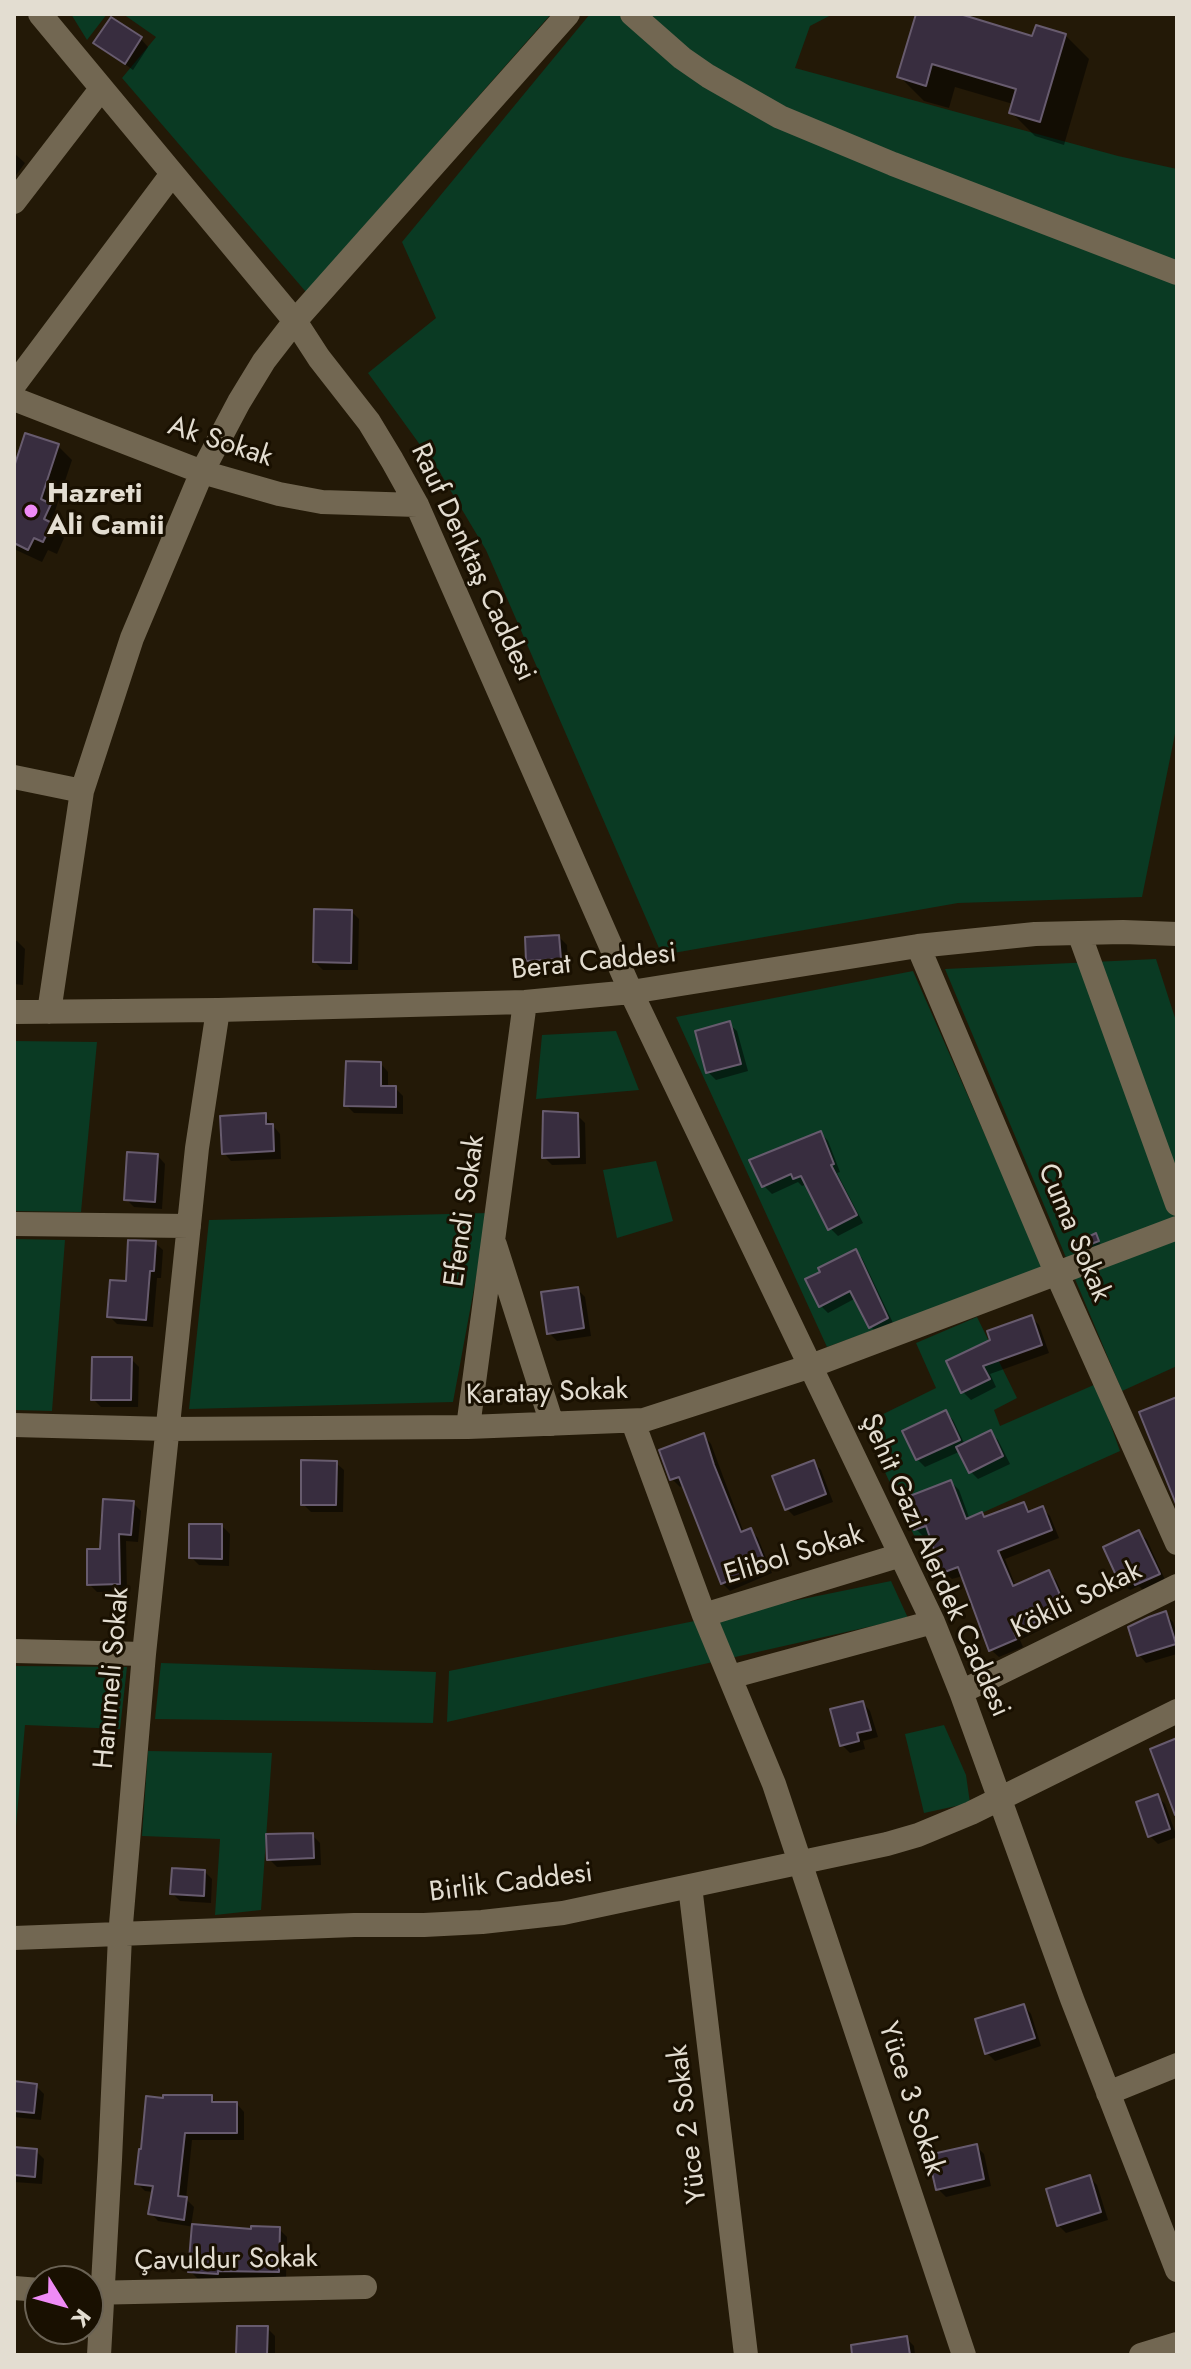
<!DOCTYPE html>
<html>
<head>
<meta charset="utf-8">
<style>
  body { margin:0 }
  #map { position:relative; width:1191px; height:2369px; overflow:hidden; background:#231907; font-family:Jost,sans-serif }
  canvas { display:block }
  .frame { position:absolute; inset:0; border:16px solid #e3ddd1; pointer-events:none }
  .north { position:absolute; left:24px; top:2265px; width:80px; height:80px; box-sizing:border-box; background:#191001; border:2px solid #6a6254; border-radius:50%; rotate:127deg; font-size:22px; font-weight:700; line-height:32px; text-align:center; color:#e3ddd1 }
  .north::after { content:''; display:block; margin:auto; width:28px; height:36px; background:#ef8bf6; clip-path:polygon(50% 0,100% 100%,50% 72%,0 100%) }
</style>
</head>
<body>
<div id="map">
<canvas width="1191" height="2369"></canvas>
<div class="frame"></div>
<div class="north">K</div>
</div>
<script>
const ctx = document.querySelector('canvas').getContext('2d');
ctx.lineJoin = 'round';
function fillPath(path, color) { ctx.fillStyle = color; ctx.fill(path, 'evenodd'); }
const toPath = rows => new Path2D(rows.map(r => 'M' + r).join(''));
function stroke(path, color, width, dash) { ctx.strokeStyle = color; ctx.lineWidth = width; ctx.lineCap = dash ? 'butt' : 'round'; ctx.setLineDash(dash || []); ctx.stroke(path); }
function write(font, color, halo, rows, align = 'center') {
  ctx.font = font + ' Jost,sans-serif'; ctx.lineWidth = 6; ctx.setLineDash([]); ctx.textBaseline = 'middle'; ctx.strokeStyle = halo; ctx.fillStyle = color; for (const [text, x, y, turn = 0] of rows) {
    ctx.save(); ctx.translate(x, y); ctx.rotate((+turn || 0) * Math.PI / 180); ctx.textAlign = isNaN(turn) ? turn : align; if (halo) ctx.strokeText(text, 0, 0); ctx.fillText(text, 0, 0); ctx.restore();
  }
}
const green = toPath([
  [71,14,107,14,87,40],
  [123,14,551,14,306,292,122,78,156,37],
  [590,14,833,14,810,26,795,68,1118,156,1177,169,1177,724,1142,897,958,903,662,955,486,550,439,471,368,373,436,318,402,242],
  [1156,959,1177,1024,1177,1366,1122,1391,945,969],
  [913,971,1044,1269,827,1347,676,1017],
  [616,1031,639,1090,536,1099,542,1035],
  [14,1041,97,1042,81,1212,14,1211],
  [656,1161,673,1221,617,1238,603,1170],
  [488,1213,453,1402,189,1409,209,1220],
  [14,1239,65,1240,52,1411,14,1410],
  [977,1317,1017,1398,994,1410,1000,1426,1096,1384,1120,1451,917,1542,863,1424,936,1388,916,1343],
  [891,1581,908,1618,447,1722,449,1671],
  [161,1663,436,1672,433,1723,155,1719],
  [14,1666,127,1667,120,1729,25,1725,14,1849],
  [944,1725,966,1775,970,1803,924,1813,905,1734],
  [148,1751,272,1753,261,1910,215,1915,220,1839,142,1836]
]);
const shadow = toPath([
  [918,14,963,14,967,18,1034,38,1065,35,1089,59,1064,145,1035,136,1011,112,1013,104,955,87,949,108,924,101,900,77],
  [141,39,148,47,133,70,96,43],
  [14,153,25,163,14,178],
  [58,446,72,460,55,511,64,519,58,532,64,538,57,554,48,550,42,562,14,549,14,474],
  [352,912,359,919,358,970,323,970,315,962],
  [559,937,567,945,568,966,536,968,528,960],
  [14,941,17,941,25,949,23,985,14,984],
  [729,1024,737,1031,748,1071,716,1080,708,1072],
  [381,1064,388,1072,388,1088,395,1088,403,1096,403,1114,354,1113,346,1105],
  [577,1115,585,1123,586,1164,552,1165,544,1157],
  [265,1116,280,1134,281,1159,231,1161,224,1153],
  [821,1133,828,1141,840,1172,837,1173,863,1223,838,1236,830,1228,807,1184,802,1186,798,1182,772,1194,764,1186,752,1161],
  [158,1156,165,1164,162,1209,134,1207,126,1199],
  [1095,1236,1101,1245,1083,1251,1080,1248],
  [155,1243,163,1250,161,1278,157,1278,153,1327,117,1324,109,1316,127,1283],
  [855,1251,862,1258,894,1325,877,1333,870,1326,856,1298,828,1313,821,1306],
  [577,1289,585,1297,591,1336,557,1341,549,1333],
  [1031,1317,1039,1325,1049,1353,990,1374,996,1387,971,1400,963,1392,993,1342],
  [131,1359,139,1367,138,1407,101,1407,93,1399],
  [945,1412,953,1420,965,1445,990,1432,998,1440,1010,1464,978,1479,970,1471,961,1451,925,1467,917,1459],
  [704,1436,711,1444,744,1533,750,1530,758,1538,772,1573,730,1591,722,1583,685,1485,680,1487,672,1479,662,1451],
  [813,1462,821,1470,833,1502,794,1516,787,1509],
  [336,1463,344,1470,343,1512,311,1512,303,1504],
  [951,1482,959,1490,970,1520,986,1519,1023,1504,1032,1512,1042,1508,1050,1516,1059,1538,1005,1559,1016,1587,1048,1572,1056,1580,1072,1614,1020,1640,1023,1647,999,1657,991,1650,963,1576,952,1579,944,1572,931,1534,924,1537,916,1529],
  [133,1503,141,1511,138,1542,126,1541,127,1592,97,1592,89,1584,101,1551],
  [222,1526,230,1534,229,1566,199,1565,191,1557],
  [1139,1532,1147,1540,1166,1582,1145,1592,1139,1586,1130,1590,1122,1583],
  [1165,1614,1173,1622,1177,1635,1177,1654,1146,1663,1139,1655],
  [863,1703,870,1711,878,1737,863,1741,865,1749,850,1753,842,1745],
  [1157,1796,1165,1804,1177,1837,1158,1844,1150,1836],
  [312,1835,320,1843,321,1865,277,1867,269,1859],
  [205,1872,212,1879,211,1903,180,1901,172,1893],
  [1024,2006,1031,2014,1041,2046,995,2061,987,2053],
  [14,2083,36,2086,44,2094,41,2120,14,2117],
  [211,2097,218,2104,237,2104,244,2112,244,2140,192,2140,186,2199,194,2207,191,2226,253,2231,279,2229,287,2237,286,2279,198,2279,190,2271,194,2227,158,2221,151,2213,154,2192,145,2191,137,2183],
  [976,2146,984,2154,991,2186,946,2197,938,2189],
  [14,2149,36,2151,44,2159,42,2184,14,2182],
  [1090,2178,1097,2185,1108,2220,1066,2233,1058,2225],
  [267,2328,275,2336,275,2355,238,2355],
  [906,2338,914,2346,915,2355,864,2355]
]);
const building = toPath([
  [916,14,960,14,1032,36,1036,25,1066,34,1040,122,1009,113,1016,89,932,64,926,86,897,77,916,14],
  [111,17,142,37,125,64,93,43,111,17],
  [25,433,59,444,41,499,51,504,44,519,52,523,43,542,34,538,28,550,14,543,14,467,25,433],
  [314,909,352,910,351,963,313,962,314,909],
  [559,935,561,959,526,961,525,937,559,935],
  [730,1021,741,1064,706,1073,695,1031,730,1021],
  [346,1061,381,1062,381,1086,396,1086,396,1107,344,1106,346,1061],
  [543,1111,578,1113,579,1157,542,1158,543,1111],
  [266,1113,266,1124,273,1124,274,1151,222,1154,220,1116,266,1113],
  [821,1131,834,1164,831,1165,857,1215,828,1230,801,1176,793,1179,791,1174,762,1187,749,1160,821,1131],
  [127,1152,158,1154,155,1202,124,1200,127,1152],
  [1096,1233,1099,1241,1078,1249,1076,1243,1096,1233],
  [128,1240,156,1241,154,1271,150,1271,146,1320,107,1317,110,1280,126,1281,128,1240],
  [856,1249,888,1318,869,1328,850,1291,819,1307,805,1279,820,1272,818,1268,856,1249],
  [578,1287,584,1328,547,1334,541,1292,578,1287],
  [1032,1315,1042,1345,983,1366,990,1379,961,1393,946,1361,990,1340,987,1331,1032,1315],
  [92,1357,132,1357,131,1400,91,1400,92,1357],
  [1177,1397,1177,1503,1176,1504,1139,1412,1177,1397],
  [946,1410,960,1440,916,1460,902,1431,946,1410],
  [991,1430,1003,1456,969,1473,956,1447,991,1430],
  [704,1433,714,1465,741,1532,751,1528,766,1565,721,1584,679,1477,670,1480,659,1450,704,1433],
  [301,1460,337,1461,336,1505,301,1505,301,1460],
  [814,1460,826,1494,785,1510,772,1476,814,1460],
  [951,1480,966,1519,982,1512,984,1517,1024,1502,1028,1512,1043,1506,1052,1530,998,1551,1013,1586,1049,1570,1065,1606,1048,1614,1049,1616,1014,1632,1017,1639,989,1651,958,1567,942,1573,926,1526,914,1530,902,1499,951,1480],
  [103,1499,134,1501,131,1535,119,1534,120,1584,87,1585,87,1549,100,1549,103,1499],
  [189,1524,222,1524,222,1559,189,1558,189,1524],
  [1139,1530,1160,1574,1135,1585,1132,1579,1120,1584,1103,1547,1139,1530],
  [1166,1611,1176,1644,1137,1656,1128,1627,1149,1617,1166,1611],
  [863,1701,871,1730,857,1733,859,1741,840,1746,830,1709,863,1701],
  [1177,1738,1177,1815,1175,1815,1150,1749,1177,1738],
  [1158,1794,1170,1829,1148,1837,1136,1802,1158,1794],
  [313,1833,314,1858,267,1860,266,1834,313,1833],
  [172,1868,205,1870,204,1896,170,1894,172,1868],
  [1024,2004,1035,2038,985,2054,975,2019,1024,2004],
  [14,2081,37,2084,34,2113,14,2111,14,2081],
  [163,2095,212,2095,212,2102,237,2102,237,2133,185,2133,178,2196,187,2197,184,2220,148,2214,153,2186,135,2184,139,2149,141,2149,146,2096,163,2098,163,2095],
  [977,2144,984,2179,936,2190,928,2155,977,2144],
  [14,2147,37,2149,35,2177,14,2175,14,2147],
  [1090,2175,1101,2212,1057,2226,1046,2189,1090,2175],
  [192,2224,251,2229,251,2226,280,2227,279,2272,218,2271,218,2274,188,2272,192,2224],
  [237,2326,268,2326,267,2355,236,2355,237,2326],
  [907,2336,910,2355,852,2355,851,2345,907,2336]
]);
const minor = toPath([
  [40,14,295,321,319,358,369,422,392,460,417,505,631,992,933,1622,961,1692,1072,1999,1177,2270],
  [632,14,682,58,708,76,780,117,893,164,1177,273],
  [14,202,101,89],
  [14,385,172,174],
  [14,399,202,472,279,494,322,502,417,505],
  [14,777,82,791],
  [1079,933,1177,1204],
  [918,946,1056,1272,1177,1543],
  [14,1012,218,1010,525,1002,631,992,918,946,1035,934,1123,932,1177,934],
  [49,1012,82,791,132,638,202,472,239,402,264,361,295,321,568,14],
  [14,1224,189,1226],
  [495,1245,552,1424],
  [633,1422,704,1615,774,1784,964,2355],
  [14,1425,168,1429,468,1427,644,1420,811,1366,1177,1228],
  [468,1427,525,1002],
  [704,1615,901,1555],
  [14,1651,144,1654],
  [730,1677,933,1622],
  [961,1692,1177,1586],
  [690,1886,746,2355],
  [14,1938,354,1925,424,1925,482,1922,563,1913,887,1844,918,1835,971,1813,1177,1711],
  [1108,2093,1177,2065],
  [14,2288,40,2290],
  [88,2293,365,2287],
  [99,2355,110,2160,120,1936,144,1654,197,1148,218,1010],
  [1141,2355,1177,2344]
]);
const markers = [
  [31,511,8,"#ef8bf6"]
];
const streetNames = [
  ["Ak Sokak",220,443,18],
  ["Rauf Denktaş Caddesi",472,563,65],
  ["Berat Caddesi",594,963,-6],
  ["Efendi Sokak",466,1211,-82],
  ["Cuma Sokak",1073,1233,67],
  ["Karatay Sokak",547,1394,-2],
  ["Elibol Sokak",794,1556,-17],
  ["Şehit Gazi Alerdek Caddesi",934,1566,66],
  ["Köklü Sokak",1077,1601,-26],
  ["Hanımeli Sokak",113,1678,-85],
  ["Birlik Caddesi",511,1884,-7],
  ["Yüce 3 Sokak",910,2099,72],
  ["Yüce 2 Sokak",689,2124,-97],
  ["Çavuldur Sokak",226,2261,-1]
];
const poiNames = [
  ["Hazreti",47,495],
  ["Ali Camii",47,527]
];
fillPath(green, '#0a3a23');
fillPath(shadow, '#0007');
fillPath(building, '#382d3f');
stroke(building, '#675b6e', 2);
stroke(minor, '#726752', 24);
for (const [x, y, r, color] of markers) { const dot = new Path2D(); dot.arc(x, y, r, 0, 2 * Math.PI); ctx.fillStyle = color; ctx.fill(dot); stroke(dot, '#191001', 3); }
write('28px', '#e3ddd1', '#191001', streetNames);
write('bold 28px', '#e3ddd1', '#191001', poiNames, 'left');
</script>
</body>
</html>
